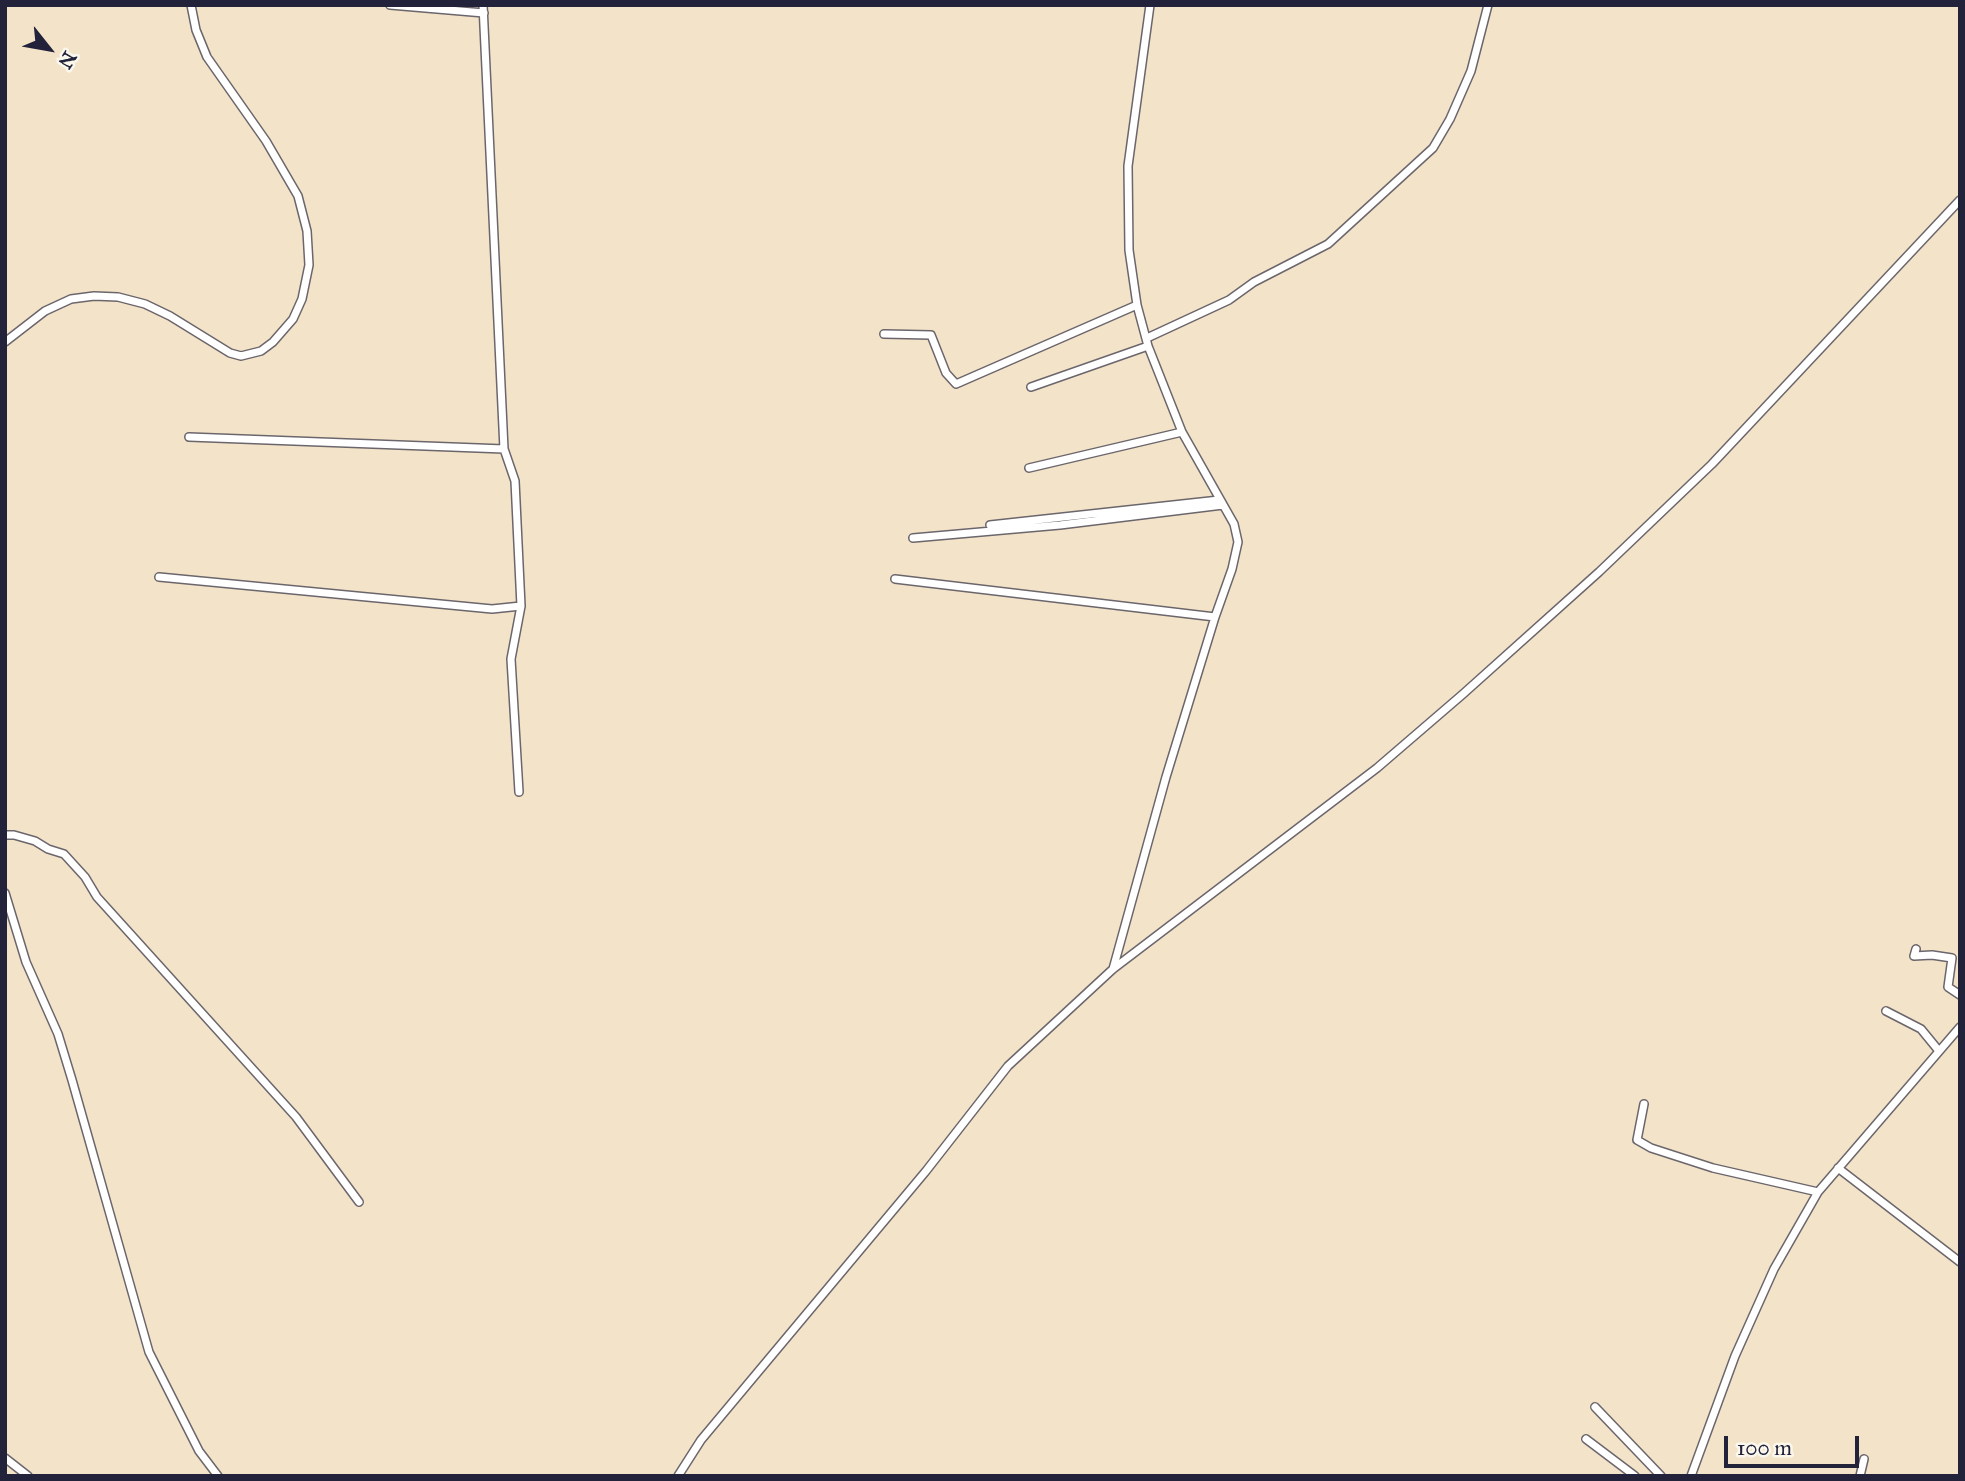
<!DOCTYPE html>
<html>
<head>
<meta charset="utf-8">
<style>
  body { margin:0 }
  #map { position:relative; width:1965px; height:1481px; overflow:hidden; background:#f3e3c8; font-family:"IM FELL Great Primer",serif }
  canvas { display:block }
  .frame { position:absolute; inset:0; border:7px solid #22223b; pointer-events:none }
  .north { position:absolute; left:14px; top:14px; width:70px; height:70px; -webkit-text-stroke:5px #fbf7ec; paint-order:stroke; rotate:121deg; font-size:19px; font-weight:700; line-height:28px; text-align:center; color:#22223b }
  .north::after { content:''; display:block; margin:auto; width:24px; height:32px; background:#22223b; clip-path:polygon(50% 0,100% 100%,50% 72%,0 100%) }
  .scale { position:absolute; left:1724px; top:1436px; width:135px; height:32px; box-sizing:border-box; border:4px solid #22223b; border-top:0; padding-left:9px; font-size:21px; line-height:24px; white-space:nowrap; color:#22223b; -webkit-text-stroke:5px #fbf7ec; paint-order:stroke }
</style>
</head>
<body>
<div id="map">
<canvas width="1965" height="1481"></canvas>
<div class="frame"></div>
<div class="north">N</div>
<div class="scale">100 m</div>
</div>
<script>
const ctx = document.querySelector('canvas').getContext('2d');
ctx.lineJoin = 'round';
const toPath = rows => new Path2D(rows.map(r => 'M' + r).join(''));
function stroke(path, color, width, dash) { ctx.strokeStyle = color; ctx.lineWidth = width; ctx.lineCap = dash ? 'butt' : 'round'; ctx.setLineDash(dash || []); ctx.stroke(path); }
const street = toPath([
  [390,5,484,13],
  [483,5,504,449,515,481,521,606,511,659,519,792],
  [884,334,931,335,946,373,956,384,1137,305],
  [1147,338,1229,300,1254,282,1328,244,1433,148,1450,119,1471,71,1488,5],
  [5,342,45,311,71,299,94,296,118,297,145,304,170,316,230,353,241,356,261,351,273,342,293,319,302,299,309,265,307,231,298,196,266,141,207,57,196,30,191,5],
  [1031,387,1148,346],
  [189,437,504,449],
  [1029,468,1182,432],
  [990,525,1219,500],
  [913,538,1060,525,1223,505],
  [159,577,492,609,521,606],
  [895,579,1215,617],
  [5,835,14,835,35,841,48,849,64,854,85,877,97,897,296,1117,359,1202],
  [5,893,26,962,58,1034,72,1080,149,1352,199,1451,218,1476],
  [1916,949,1914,956,1932,955,1952,958,1948,987,1960,995],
  [1113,969,1166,777,1215,617,1232,569,1238,542,1234,524,1182,432,1148,346,1137,305,1129,250,1128,166,1150,5],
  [1886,1011,1921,1029,1939,1051],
  [1644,1104,1637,1140,1651,1148,1713,1168,1818,1192],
  [1838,1168,1960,1262],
  [1595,1407,1661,1476],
  [1586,1439,1635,1476],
  [5,1458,28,1476],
  [678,1476,701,1440,926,1171,1008,1066,1113,969,1377,768,1463,694,1599,572,1712,464,1960,200],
  [1691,1476,1735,1356,1774,1269,1818,1192,1960,1027],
  [1860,1476,1864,1459]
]);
stroke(street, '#6b666c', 10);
stroke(street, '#fff', 7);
</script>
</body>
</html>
